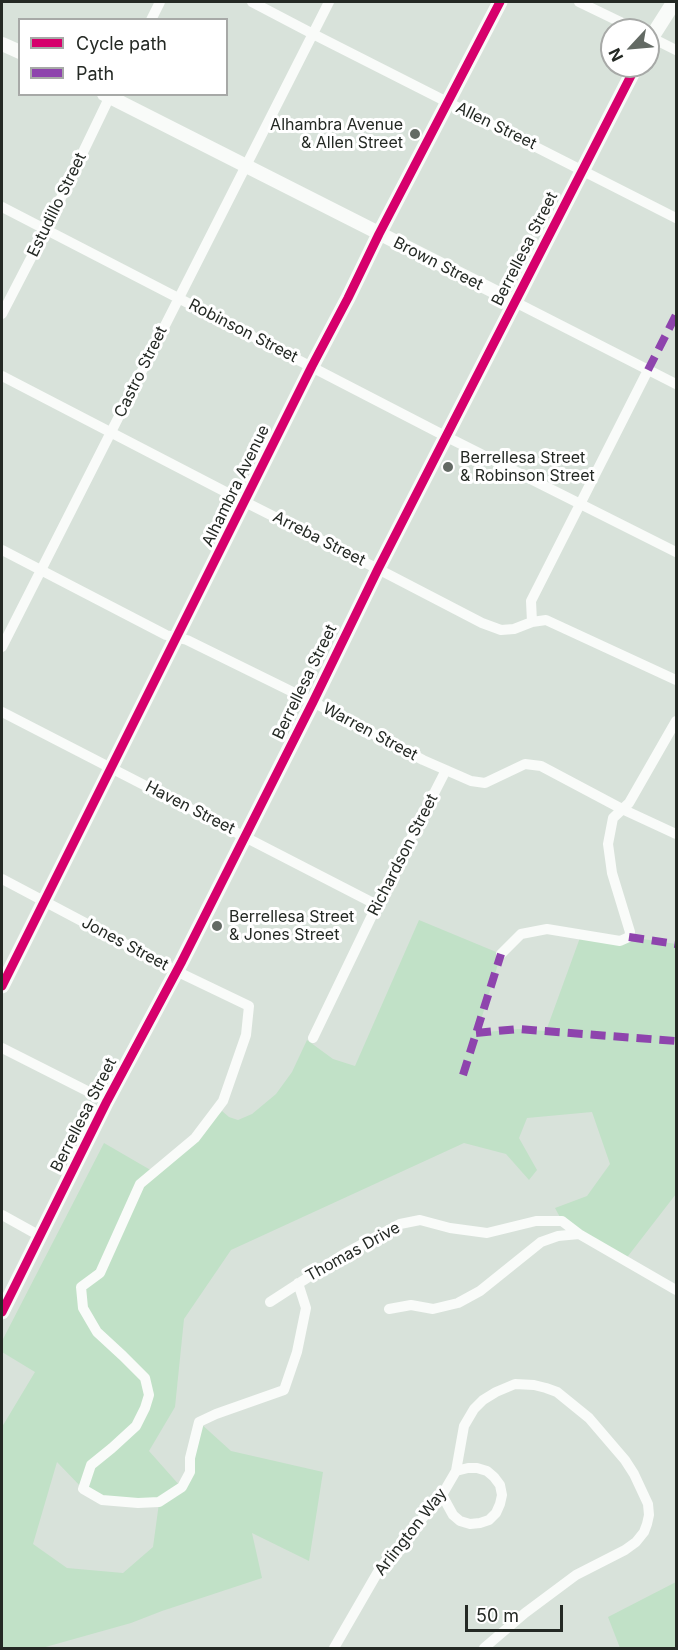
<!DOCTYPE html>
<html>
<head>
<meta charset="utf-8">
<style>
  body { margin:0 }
  #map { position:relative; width:678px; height:1650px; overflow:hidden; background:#d8e2da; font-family:Inter,sans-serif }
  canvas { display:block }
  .frame { position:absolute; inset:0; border:3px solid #242924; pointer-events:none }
  .legend { position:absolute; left:18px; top:18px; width:210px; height:78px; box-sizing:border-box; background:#fff; border:2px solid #a7a9a7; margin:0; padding:8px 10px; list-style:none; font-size:18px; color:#242924 }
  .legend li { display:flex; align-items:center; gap:12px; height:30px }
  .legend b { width:30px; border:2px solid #a7a9a7 }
  .north { position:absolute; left:600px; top:18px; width:60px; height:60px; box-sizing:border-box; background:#fff; border:2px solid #a7a9a7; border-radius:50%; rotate:244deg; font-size:16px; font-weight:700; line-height:24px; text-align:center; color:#242924 }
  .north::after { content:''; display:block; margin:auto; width:21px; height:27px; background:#636a64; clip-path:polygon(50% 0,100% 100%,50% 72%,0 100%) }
  .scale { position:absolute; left:465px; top:1605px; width:98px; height:27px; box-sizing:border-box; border:3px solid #242924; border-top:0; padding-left:8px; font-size:18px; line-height:21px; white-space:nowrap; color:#242924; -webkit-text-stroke:4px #fff; paint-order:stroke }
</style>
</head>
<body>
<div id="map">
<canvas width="678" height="1650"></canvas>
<div class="frame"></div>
<ul class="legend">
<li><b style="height:8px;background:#d6006c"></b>Cycle path</li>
<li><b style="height:8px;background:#8e44ad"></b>Path</li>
</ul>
<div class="north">N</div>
<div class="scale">50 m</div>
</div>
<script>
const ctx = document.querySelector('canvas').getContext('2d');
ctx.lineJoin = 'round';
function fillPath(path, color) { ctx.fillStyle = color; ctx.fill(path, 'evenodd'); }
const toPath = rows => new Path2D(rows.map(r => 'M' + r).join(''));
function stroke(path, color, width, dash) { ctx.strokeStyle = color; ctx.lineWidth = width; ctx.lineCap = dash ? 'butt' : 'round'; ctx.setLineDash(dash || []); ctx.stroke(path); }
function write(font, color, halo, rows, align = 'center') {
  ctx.font = font + ' Inter,sans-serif'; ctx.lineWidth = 6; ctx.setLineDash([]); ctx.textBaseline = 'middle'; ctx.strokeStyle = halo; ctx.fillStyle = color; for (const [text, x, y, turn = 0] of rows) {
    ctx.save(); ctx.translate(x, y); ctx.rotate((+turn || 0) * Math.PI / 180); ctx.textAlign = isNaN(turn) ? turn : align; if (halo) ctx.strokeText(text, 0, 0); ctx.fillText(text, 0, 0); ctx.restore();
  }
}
const green = toPath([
  [419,920,501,954,477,1033,518,1029,546,1031,581,935,629,937,676,944,676,1194,625,1260,562,1221,555,1208,587,1196,610,1164,592,1112,527,1118,519,1138,537,1170,529,1180,506,1154,464,1143,231,1250,184,1319,175,1407,149,1451,181,1487,199,1422,231,1451,323,1472,309,1561,252,1533,262,1578,162,1611,131,1623,42,1648,2,1648,2,1427,35,1372,2,1352,2,1341,104,1143,154,1172,195,1138,222,1111,229,1117,238,1120,252,1114,276,1094,292,1072,307,1040,333,1059,355,1066],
  [57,1462,83,1489,102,1500,159,1503,153,1547,123,1573,67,1568,33,1544],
  [676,1582,676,1648,620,1648,608,1617]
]);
const minor = toPath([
  [252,2,313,34,676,218],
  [579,2,637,30],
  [151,20,160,2],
  [648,36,676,50],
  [2,207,447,437,676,552],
  [515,302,676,384],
  [2,314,46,229,111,94],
  [2,376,245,502,378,569,482,623,501,630,514,629,532,622,546,620,676,680],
  [2,550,166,635,187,640,313,702,423,760,471,781,485,783,525,764,541,766,622,809,676,834],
  [532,622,531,601,648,370],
  [2,647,329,2],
  [2,712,377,905],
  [2,879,176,971,249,1006,246,1035,223,1101,195,1138,140,1184,100,1273,81,1287,83,1308,97,1332,123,1356,145,1378,149,1395,145,1408,136,1426,112,1448,91,1465,83,1489,102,1500,138,1503,159,1502,182,1487,190,1472,190,1458,199,1422,216,1414,284,1390,297,1352,306,1308,298,1283],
  [501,954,521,934,547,929,620,941,629,937,630,932,612,873,608,844,613,818,629,803,676,721],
  [313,1038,377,905,446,770],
  [2,1048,107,1101],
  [2,1215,40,1236],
  [270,1302,344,1254,400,1224,420,1220,450,1228,487,1233,536,1221,562,1221,579,1234],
  [389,1309,411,1305,433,1309,458,1303,480,1291,541,1242,558,1236,579,1234,676,1290],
  [442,1495,453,1515,460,1521,470,1524,480,1523,489,1520,496,1513,500,1504,502,1495,500,1485,494,1477,487,1471,477,1468,468,1468,456,1471],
  [334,1648,379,1570,442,1495,456,1471,464,1426,474,1409,483,1400,496,1392,515,1384,534,1385,546,1388,557,1392,589,1418,625,1460,634,1474,648,1504,649,1515,647,1524,644,1532,636,1542,625,1550,576,1575,525,1613,484,1648]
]);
const tertiary = toPath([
  [2,44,20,52],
  [104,94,515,302]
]);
const secondary = toPath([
  [648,43,674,2],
  [2,986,312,366,348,298,379,234,500,2],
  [2,1312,107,1101,182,961,313,702,378,569,636,66]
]);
const quiet = toPath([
  [648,370,676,315],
  [629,937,676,944],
  [476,1033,518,1029,676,1041],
  [463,1075,501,954]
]);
const cycleway = toPath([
  [2,986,312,366,348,298,379,234,500,2],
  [2,1312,107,1101,182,961,313,702,378,569,636,66]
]);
const markers = [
  [415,134,6,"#636a64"],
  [448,467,6,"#636a64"],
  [217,926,6,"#636a64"]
];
const poiNames = [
  ["Alhambra Avenue",403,125,"right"],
  ["& Allen Street",403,143,"right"],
  ["Berrellesa Street",460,458],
  ["& Robinson Street",460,476],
  ["Berrellesa Street",229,917],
  ["& Jones Street",229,935]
];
const streetNames = [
  ["Allen Street",496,126,26],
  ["Estudillo Street",57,205,-64],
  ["Berrellesa Street",525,249,-63],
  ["Brown Street",438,264,27],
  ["Robinson Street",243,331,27],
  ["Castro Street",141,372,-64],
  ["Alhambra Avenue",236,486,-64],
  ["Arreba Street",319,539,27],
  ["Berrellesa Street",305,682,-64],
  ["Warren Street",370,732,28],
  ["Haven Street",190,808,27],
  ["Richardson Street",403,855,-63],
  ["Jones Street",125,944,28],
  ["Berrellesa Street",84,1115,-63],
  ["Thomas Drive",353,1252,-29],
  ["Arlington Way",411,1532,-52]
];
fillPath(green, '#c1e1c7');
stroke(minor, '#f9fbf9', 10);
stroke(tertiary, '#f9fbf9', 14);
stroke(secondary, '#f9fbf9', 15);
stroke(quiet, '#8e44ad', 8, [15, 8]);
stroke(cycleway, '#d6006c', 9);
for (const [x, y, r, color] of markers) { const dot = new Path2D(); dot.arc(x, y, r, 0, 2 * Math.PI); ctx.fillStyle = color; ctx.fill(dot); stroke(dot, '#fff', 2); }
write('16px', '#242924', '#fff', poiNames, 'left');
write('16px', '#242924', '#fff', streetNames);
</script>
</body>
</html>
